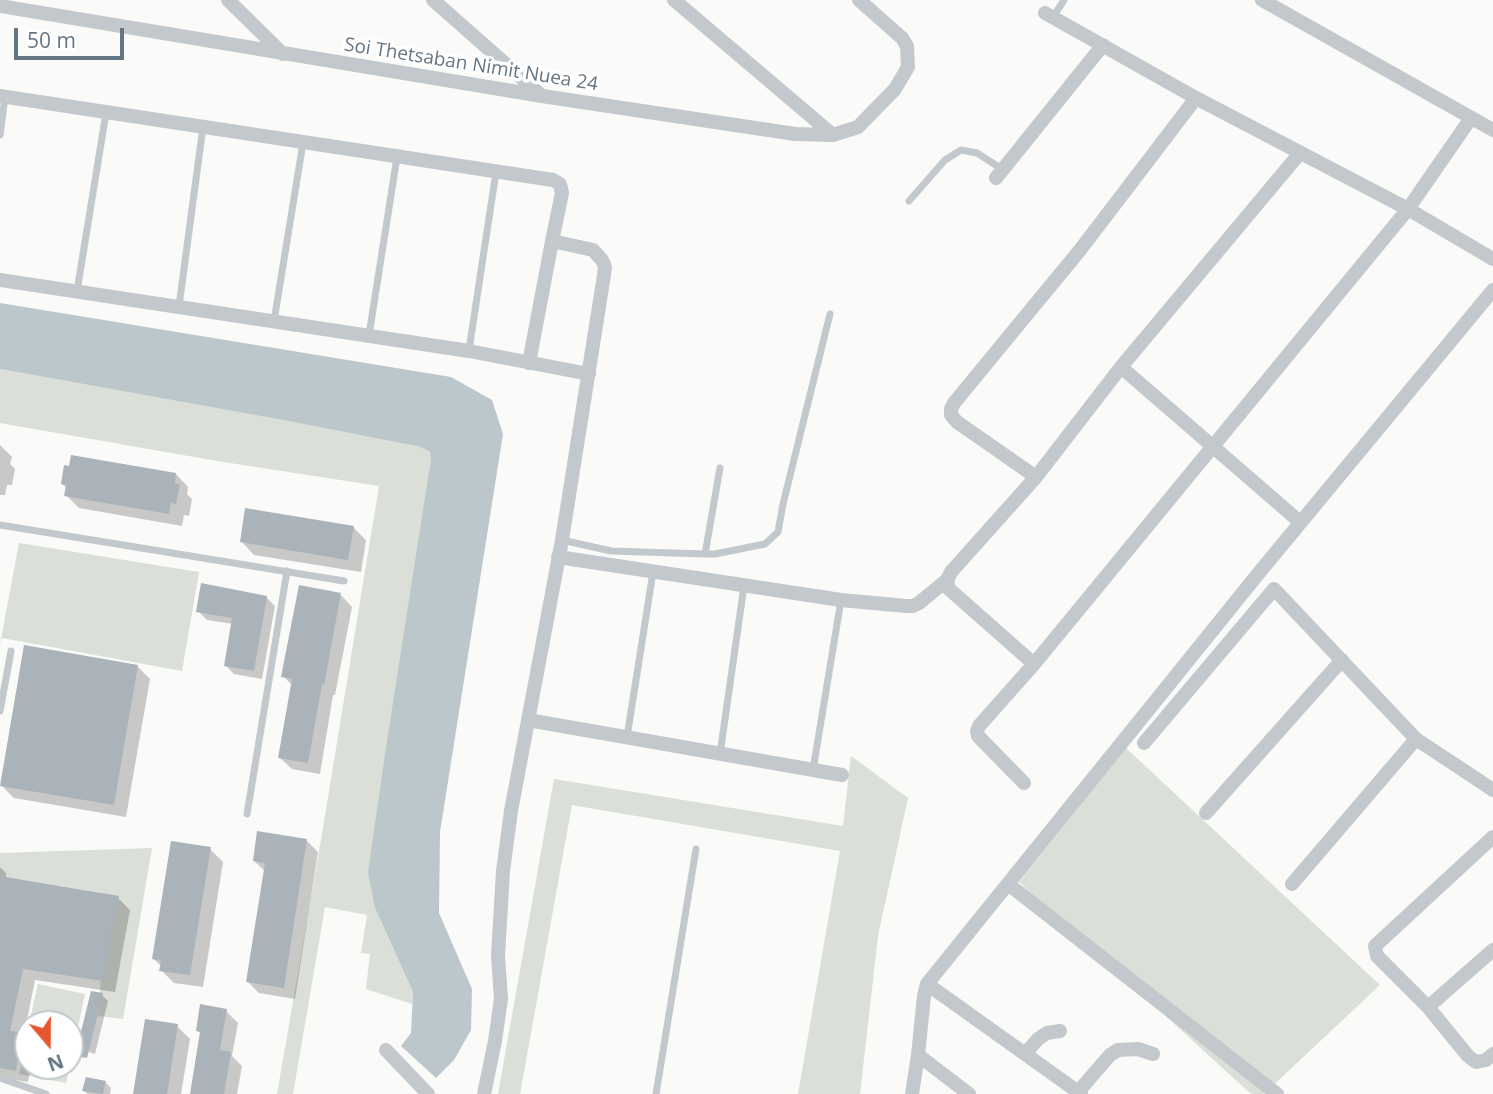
<!DOCTYPE html>
<html>
<head>
<meta charset="utf-8">
<style>
  body { margin:0 }
  #map { position:relative; width:1493px; height:1094px; overflow:hidden; background:#fafaf8; font-family:"Open Sans",sans-serif }
  canvas { display:block }
  .north { position:absolute; left:14px; top:1010px; width:70px; height:70px; box-sizing:border-box; background:#fff; border:2px solid #c1c8cd; border-radius:50%; rotate:160deg; font-size:19px; font-weight:700; line-height:28px; text-align:center; color:#657683 }
  .north::after { content:''; display:block; margin:auto; width:24px; height:32px; background:#e4572e; clip-path:polygon(50% 0,100% 100%,50% 72%,0 100%) }
  .scale { position:absolute; left:14px; top:28px; width:110px; height:32px; box-sizing:border-box; border:4px solid #657683; border-top:0; padding-left:9px; font-size:21px; line-height:24px; white-space:nowrap; color:#657683; -webkit-text-stroke:5px #fff; paint-order:stroke }
</style>
</head>
<body>
<div id="map">
<canvas width="1493" height="1094"></canvas>
<div class="north">N</div>
<div class="scale">50 m</div>
</div>
<script>
const ctx = document.querySelector('canvas').getContext('2d');
ctx.lineJoin = 'round';
function fillPath(path, color) { ctx.fillStyle = color; ctx.fill(path, 'evenodd'); }
const toPath = rows => new Path2D(rows.map(r => 'M' + r).join(''));
function stroke(path, color, width, dash) { ctx.strokeStyle = color; ctx.lineWidth = width; ctx.lineCap = dash ? 'butt' : 'round'; ctx.setLineDash(dash || []); ctx.stroke(path); }
function write(font, color, halo, rows, align = 'center') {
  ctx.font = font + ' "Open Sans",sans-serif'; ctx.lineWidth = 7; ctx.setLineDash([]); ctx.textBaseline = 'middle'; ctx.strokeStyle = halo; ctx.fillStyle = color; for (const [text, x, y, turn = 0] of rows) {
    ctx.save(); ctx.translate(x, y); ctx.rotate((+turn || 0) * Math.PI / 180); ctx.textAlign = isNaN(turn) ? turn : align; if (halo) ctx.strokeText(text, 0, 0); ctx.fillText(text, 0, 0); ctx.restore();
  }
}
const green = toPath([
  [0,369,288,421,421,447,430,452,431,459,375,908,413,992,412,1004,366,989,370,954,361,953,367,915,325,907,293,1094,277,1094,322,834,379,486,217,461,0,423],
  [19,543,199,572,182,671,2,638,0,644],
  [1126,748,1380,985,1264,1094,1251,1094,1019,882],
  [851,756,908,798,878,936,860,1094,798,1094,840,851,572,805,520,1094,498,1094,554,779,843,826],
  [152,848,123,1019,98,1016,107,898,102,893,0,876,0,853],
  [38,984,85,994,70,1065,70,1024,29,1024],
  [28,1031,28,1066,70,1066,66,1083,19,1074]
]);
const water = toPath([
  [0,303,451,377,492,400,503,434,440,832,439,913,472,989,471,1030,454,1060,436,1078,401,1046,411,1033,413,992,375,908,368,872,387,741,431,459,430,452,421,447,288,421,0,369]
]);
const shadow = toPath([
  [0,445,12,457,10,464,15,469,12,485,7,485,5,495,0,495],
  [71,468,176,474,188,487,187,494,192,499,189,516,184,515,182,526,79,508,66,495,67,488,62,484],
  [353,527,366,540,361,572,254,555,242,542],
  [341,595,352,607,335,695,333,695,320,774,292,769,280,758,292,685,283,676],
  [266,597,275,606,262,679,234,674,226,666,233,624,207,620,198,611],
  [137,666,150,679,126,817,14,798,1,785],
  [306,840,318,852,295,999,259,993,247,981,265,871,254,861],
  [210,849,223,862,203,987,174,983,161,970,162,967,153,958],
  [0,867,6,873,6,879,118,898,130,910,115,992,35,980,24,1035,28,1039,28,1066,31,1066,28,1082,0,1077],
  [102,995,108,1001,95,1054,85,1051],
  [226,1011,238,1023,232,1056,242,1066,237,1094,192,1094,202,1035,198,1031],
  [177,1026,190,1039,181,1094,135,1094],
  [105,1082,111,1088,110,1094,88,1094,84,1091]
]);
const building = toPath([
  [71,455,176,473,175,484,180,484,176,504,171,503,169,514,64,496,66,485,61,484,64,465,69,466],
  [245,508,354,526,348,560,240,542],
  [201,583,267,596,254,671,224,666,232,618,196,612],
  [299,585,341,593,324,685,322,684,308,763,278,758,292,679,281,677],
  [24,645,138,665,114,805,0,786],
  [257,831,307,839,284,988,246,982,265,863,253,861],
  [171,841,211,847,190,975,159,971,161,961,152,959],
  [0,876,119,896,103,981,23,969,10,1031,23,1032,16,1071,0,1068],
  [91,991,103,993,87,1058,75,1056],
  [200,1004,227,1009,220,1050,231,1052,224,1094,190,1094,200,1032,196,1031],
  [145,1019,178,1024,167,1094,133,1094],
  [86,1077,106,1081,103,1094,82,1091]
]);
const service = toPath([
  [1053,17,1064,0],
  [0,135,5,97],
  [909,201,945,160,961,150,977,153,1002,169],
  [77,291,106,113],
  [179,306,203,127],
  [274,321,303,143],
  [369,335,397,157],
  [469,350,496,172],
  [0,525,344,581],
  [562,540,611,551,705,554,715,554,765,544,778,532,783,504,830,314],
  [705,554,720,468],
  [0,711,11,651],
  [627,737,653,572],
  [720,754,744,586],
  [813,770,841,600],
  [247,814,287,571],
  [0,1078,46,1094],
  [656,1094,696,849]
]);
const minor = toPath([
  [228,0,283,54],
  [433,0,542,96],
  [674,0,833,135],
  [1262,0,1493,130],
  [0,6,542,96,795,134,833,135,858,127,895,89,908,67,907,46,902,38,859,0],
  [1045,13,1196,98,1408,209,1493,259],
  [0,96,553,180,560,184,562,193,552,241,593,250,602,260,605,267,604,275,562,540,511,811,503,871,498,955,501,999,495,1041,484,1094],
  [996,178,1103,45],
  [0,280,469,351,589,374],
  [529,363,552,241],
  [1121,367,1300,522],
  [1036,477,957,422,951,415,951,409,954,403,1080,250,1196,98],
  [558,557,841,600,906,606,913,606,919,603,947,580,951,572,1036,477,1121,367,1300,153],
  [947,580,949,589,1034,664],
  [528,720,842,775],
  [1144,743,1274,589,1416,739,1493,790],
  [1024,783,978,736,977,731,979,726,1034,664,1408,209,1471,118],
  [1206,813,1342,660],
  [1493,837,1375,946,1377,956,1428,1007,1468,1056,1476,1062,1486,1060,1493,1054],
  [1008,884,1277,1094],
  [1292,884,1416,739],
  [927,984,1081,1094],
  [1428,1007,1493,950],
  [386,1050,428,1094],
  [1025,1054,1038,1039,1047,1033,1060,1031],
  [918,1055,969,1094],
  [1078,1092,1110,1055,1118,1050,1138,1049,1153,1054],
  [912,1094,918,1055,924,996,927,984,1258,574,1493,290]
]);
const streetNames = [
  ["Soi Thetsaban Nimit Nuea 24",471,65,9]
];
fillPath(green, '#dadfd7');
fillPath(water, '#bbc7cb');
fillPath(shadow, '#0003');
fillPath(building, '#aab3b9');
stroke(service, '#c3c8cc', 7);
stroke(minor, '#c3c8cc', 14);
write('19px', '#657683', '#fff', streetNames);
</script>
</body>
</html>
